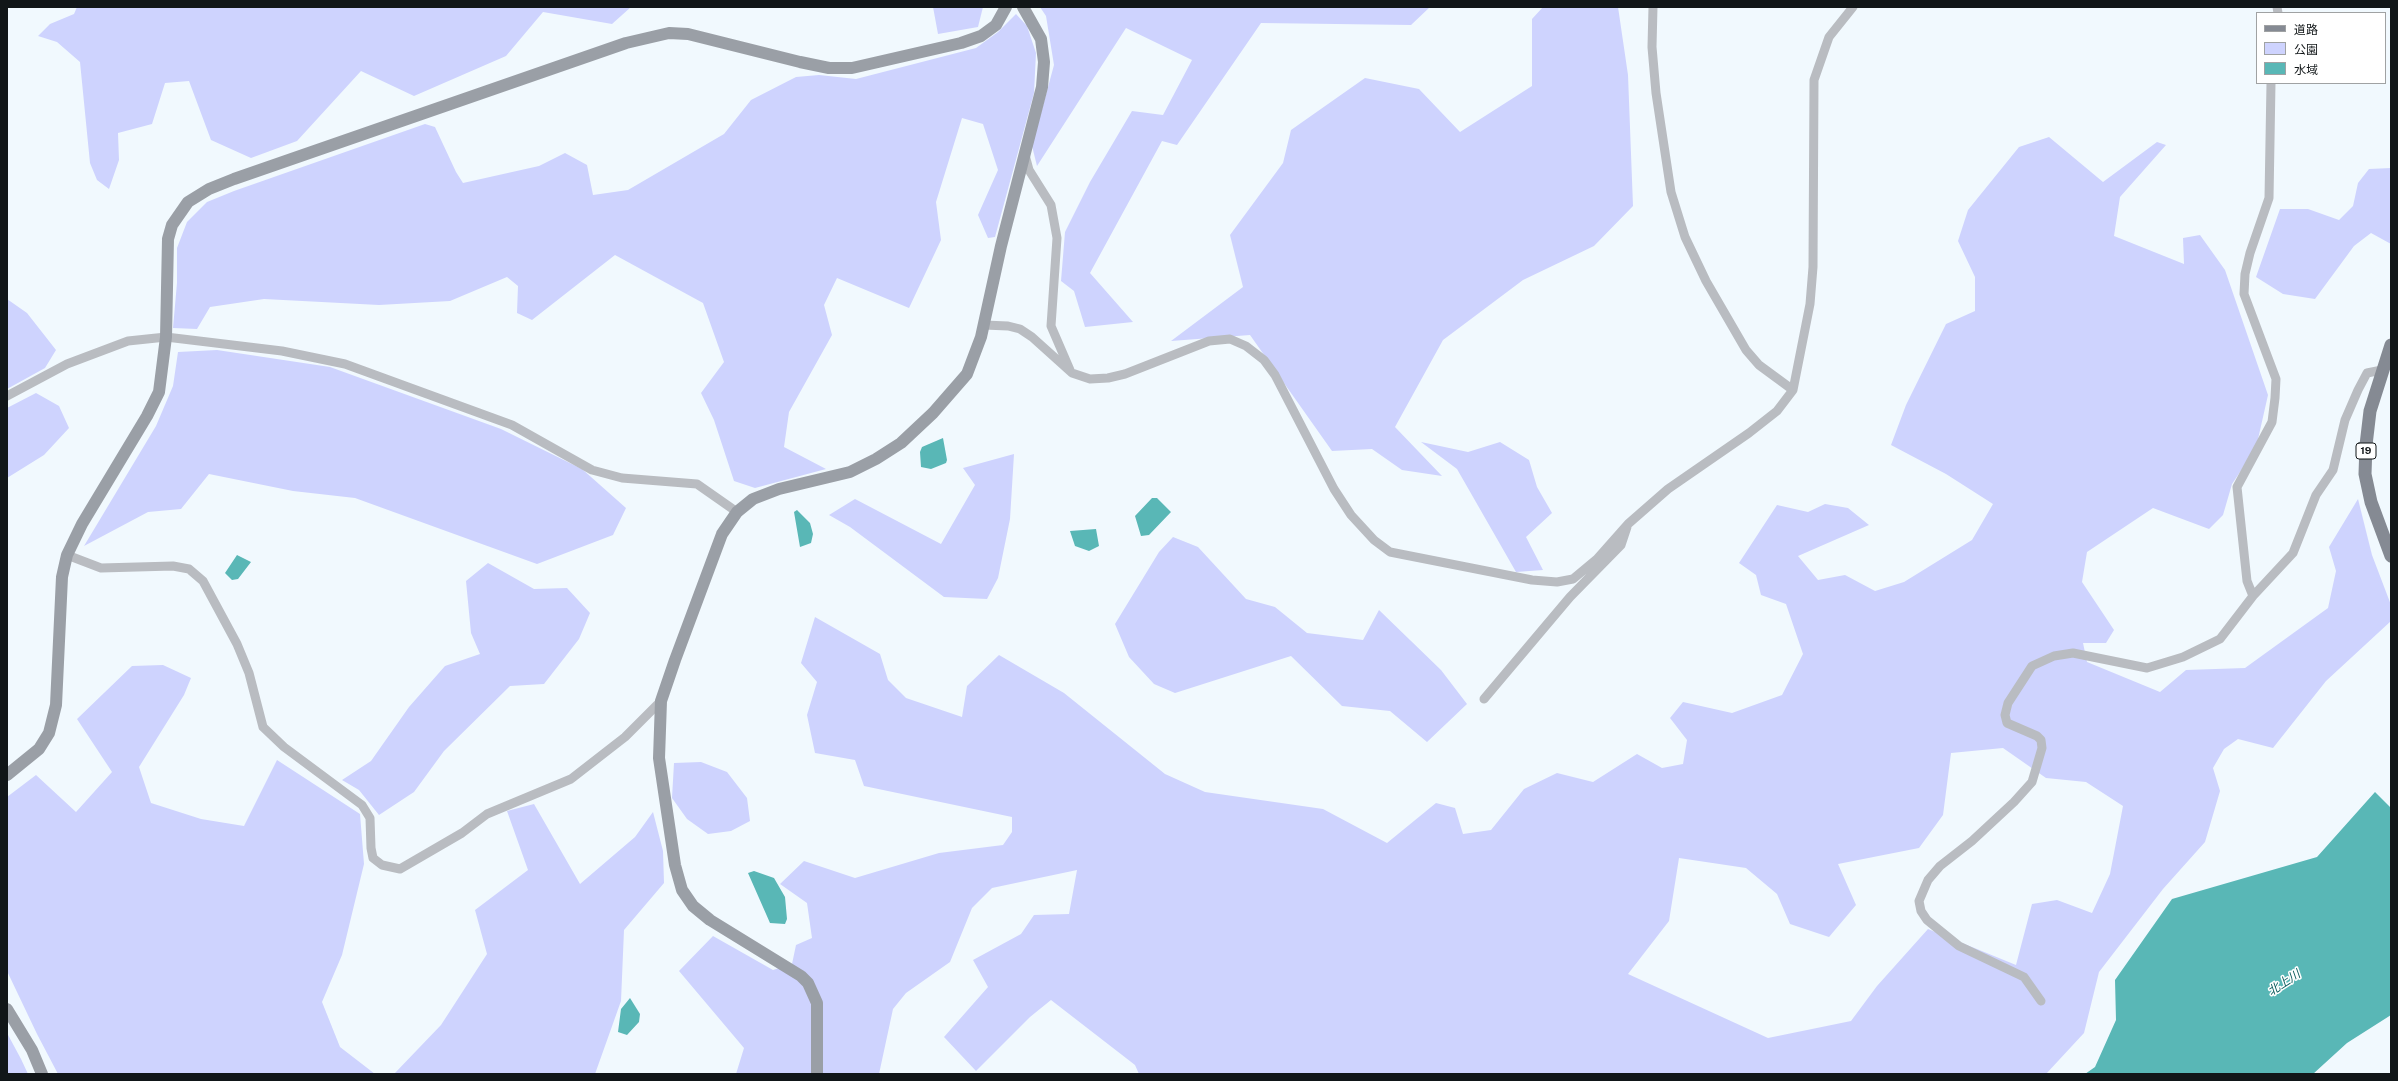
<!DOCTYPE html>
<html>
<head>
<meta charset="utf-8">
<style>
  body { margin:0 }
  #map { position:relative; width:2398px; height:1081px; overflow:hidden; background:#f1f9fe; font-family:"Public Sans","Noto Sans JP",sans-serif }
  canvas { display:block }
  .frame { position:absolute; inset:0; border:8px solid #111618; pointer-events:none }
  .legend { position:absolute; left:2256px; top:12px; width:130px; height:72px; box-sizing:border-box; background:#fff; border:1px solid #a0a2a3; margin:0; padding:5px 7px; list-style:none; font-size:12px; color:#111618 }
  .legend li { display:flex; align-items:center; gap:8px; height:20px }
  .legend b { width:20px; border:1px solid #a0a2a3 }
</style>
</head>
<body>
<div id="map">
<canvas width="2398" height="1081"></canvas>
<div class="frame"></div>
<ul class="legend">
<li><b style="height:5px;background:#858a93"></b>道路</li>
<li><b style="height:11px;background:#ced3fe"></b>公園</li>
<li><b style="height:11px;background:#59b7b6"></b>水域</li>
</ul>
</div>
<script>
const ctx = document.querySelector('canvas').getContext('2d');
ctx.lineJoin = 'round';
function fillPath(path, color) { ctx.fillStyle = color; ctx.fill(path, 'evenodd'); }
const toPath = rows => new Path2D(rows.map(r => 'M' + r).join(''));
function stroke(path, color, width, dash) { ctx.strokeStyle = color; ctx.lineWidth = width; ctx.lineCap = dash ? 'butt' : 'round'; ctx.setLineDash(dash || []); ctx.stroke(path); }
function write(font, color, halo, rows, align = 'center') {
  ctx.font = font + ' "Public Sans","Noto Sans JP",sans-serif'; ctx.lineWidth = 3; ctx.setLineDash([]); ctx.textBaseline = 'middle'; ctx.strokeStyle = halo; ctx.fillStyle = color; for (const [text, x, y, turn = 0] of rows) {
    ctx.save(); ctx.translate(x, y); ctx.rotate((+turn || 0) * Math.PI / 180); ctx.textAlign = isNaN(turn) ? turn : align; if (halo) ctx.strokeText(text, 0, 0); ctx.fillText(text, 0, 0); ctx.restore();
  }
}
const green = toPath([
  [77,7,631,7,612,24,543,12,506,56,414,96,361,71,297,141,251,158,211,140,189,81,165,83,152,124,118,133,119,160,109,189,97,180,90,163,80,62,57,42,38,36,50,24,74,14],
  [933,7,983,7,978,27,938,34],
  [1040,7,1430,7,1411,25,1261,23,1177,145,1162,141,1090,273,1133,322,1085,327,1074,291,1061,281,1065,232,1090,182,1132,111,1163,115,1192,60,1126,28,1037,166,1032,146,1054,65,1046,16],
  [1543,7,1618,7,1628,75,1633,206,1594,246,1523,280,1443,340,1395,427,1442,476,1402,470,1372,449,1332,451,1250,335,1171,341,1243,287,1230,235,1283,163,1291,130,1365,78,1419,89,1460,132,1532,86,1532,19],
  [1016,14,1027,26,1036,53,1034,93,995,237,988,238,978,215,998,170,983,124,962,118,936,202,941,240,909,308,837,278,824,305,832,335,789,412,784,447,826,469,755,488,734,481,714,420,701,393,724,362,703,303,615,255,532,320,517,313,518,286,507,277,450,301,379,305,264,299,210,307,197,329,173,328,177,283,177,248,187,222,207,202,234,191,425,124,435,127,456,172,463,183,539,166,565,153,587,165,593,195,628,190,724,134,751,100,796,77,819,75,856,79,976,48,998,32],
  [2049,137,2103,182,2157,142,2166,145,2120,197,2114,236,2184,264,2183,238,2200,235,2225,270,2268,395,2256,448,2232,484,2223,515,2209,529,2153,508,2087,552,2082,582,2114,630,2106,643,2083,643,2087,662,2160,692,2186,670,2245,668,2328,608,2336,571,2329,547,2358,499,2372,555,2391,605,2391,621,2326,681,2273,748,2238,739,2224,749,2213,768,2220,791,2205,842,2163,889,2099,972,2084,1033,2046,1074,1139,1074,1135,1065,1051,1000,1030,1017,976,1071,944,1037,988,987,973,960,1021,934,1034,915,1069,914,1077,870,992,888,972,908,950,962,906,993,893,1009,879,1074,736,1074,744,1048,679,971,713,936,773,970,792,964,796,945,812,938,807,903,780,884,804,861,855,878,939,853,1003,845,1012,832,1012,817,864,786,855,760,815,753,807,715,817,682,801,663,815,617,880,654,888,680,906,698,962,717,967,686,999,655,1064,693,1165,774,1205,792,1323,809,1387,843,1436,803,1455,808,1463,834,1491,830,1524,789,1557,773,1593,782,1637,754,1662,768,1683,764,1687,740,1670,718,1683,702,1732,713,1782,695,1803,654,1786,604,1761,595,1756,575,1739,563,1777,505,1808,512,1825,504,1848,508,1869,525,1798,556,1818,580,1845,575,1875,591,1904,582,1972,540,1993,504,1946,474,1891,445,1906,405,1946,324,1975,311,1975,277,1958,241,1968,210,2019,147],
  [2003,748,2046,778,2086,782,2123,806,2110,874,2092,913,2057,900,2032,904,2016,965,1928,929,1877,986,1851,1021,1768,1038,1628,974,1669,921,1679,858,1746,868,1777,894,1790,924,1829,937,1856,905,1838,864,1919,848,1943,815,1951,753],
  [2391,168,2391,244,2371,233,2354,246,2315,299,2283,294,2256,277,2280,209,2308,209,2339,220,2353,206,2358,183,2369,169],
  [7,299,27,313,56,350,45,368,7,389],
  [217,350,330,367,501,429,582,469,626,508,613,535,537,564,355,498,293,491,209,474,181,509,148,512,84,546,156,426,173,386,178,352],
  [36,393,59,406,69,428,44,455,7,478,7,408],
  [1421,442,1468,452,1500,442,1529,460,1537,487,1552,513,1526,537,1543,570,1516,572,1457,469],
  [1014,454,1010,519,998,578,987,599,944,597,850,527,829,515,855,499,941,544,975,485,963,468],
  [1173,537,1198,547,1246,599,1275,607,1307,633,1363,640,1379,610,1441,670,1467,704,1427,742,1390,711,1342,706,1291,656,1175,693,1154,684,1129,657,1115,624,1159,552],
  [488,563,534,589,567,588,590,613,579,639,544,684,510,686,444,751,414,792,379,815,359,790,342,780,371,761,409,707,445,666,480,654,471,633,466,581],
  [163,665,191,678,184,695,139,767,151,803,201,819,244,826,277,760,360,814,364,864,342,955,322,1002,340,1047,375,1074,58,1074,37,1034,7,971,7,797,36,775,76,812,112,772,77,719,132,666],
  [701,762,727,772,747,798,750,821,731,831,708,834,687,819,672,798,674,763],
  [534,804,580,884,635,837,653,812,663,851,664,883,624,930,621,1001,595,1074,394,1074,441,1025,487,954,475,910,528,870,507,811],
  [7,1033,21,1059,28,1074,7,1074]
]);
const water = toPath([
  [943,438,947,460,946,463,931,469,921,467,920,452,922,447],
  [1152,498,1157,498,1171,512,1149,535,1141,536,1135,516],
  [797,510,810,523,813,534,811,543,800,547,794,512],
  [1096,529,1099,546,1089,551,1075,546,1070,531],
  [237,555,251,562,238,579,232,580,225,573],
  [2375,792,2391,808,2391,1015,2347,1043,2313,1074,2085,1074,2095,1067,2116,1020,2115,980,2172,899,2317,857],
  [754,871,774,878,785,897,787,919,785,924,770,923,748,873],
  [630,998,640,1014,639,1022,627,1035,618,1032,621,1009]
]);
const street = toPath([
  [1653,7,1652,47,1656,93,1671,192,1685,237,1706,281,1746,350,1759,365,1793,390],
  [2277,7,2278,13],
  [1025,155,1029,170,1051,205,1057,238,1051,326,1070,370],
  [984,325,1008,326,1020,329,1032,337,1072,373,1090,379,1108,378,1125,374,1209,341,1230,339,1246,346,1264,360,1275,375,1334,489,1351,515,1374,540,1390,552,1532,580,1557,582,1573,579,1597,559,1628,524,1668,489,1749,433,1777,411,1793,390,1810,304,1813,267,1814,80,1829,37,1853,7],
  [7,396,67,364,128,341,166,337,282,351,345,364,512,425,592,470,622,478,697,484,737,512],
  [67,555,101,568,173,566,189,569,203,581,237,644,249,673,263,727,284,747,362,805,370,818,371,848,373,858,382,865,400,869,462,833,487,814,571,779,625,737,661,701],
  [2253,596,2247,581,2237,487,2272,422,2275,398,2276,379,2244,294,2245,274,2250,253,2269,198,2271,83],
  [1484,699,1570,597,1621,545,1627,527],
  [2041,1001,2024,977,1959,946,1927,920,1921,911,1919,901,1928,880,1940,866,1972,841,2014,802,2032,782,2042,748,2041,740,2037,736,2007,723,2005,715,2008,703,2032,666,2054,656,2073,653,2147,668,2183,657,2220,639,2253,596,2293,553,2316,495,2333,470,2345,420,2358,390,2367,373,2382,370]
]);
const secondary = toPath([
  [7,775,39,749,49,733,56,705,62,577,67,555,82,524,147,416,159,392,166,337,168,239,172,225,188,202,209,189,234,179,626,43,669,33,688,34,800,62,829,68,852,68,961,43,981,36,996,25,1006,7],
  [7,1009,32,1050,42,1074],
  [817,1074,817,1003,808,983,801,976,710,920,693,906,682,890,675,865,659,758,661,701,675,660,722,534,737,512,753,499,779,489,850,472,876,459,901,443,933,413,967,374,981,337,1001,246,1042,87,1044,62,1041,39,1023,7]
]);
const primary = toPath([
  [2391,345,2370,411,2366,445,2365,474,2371,502,2391,556]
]);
const shields = [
  [2366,451,20]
];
const shieldNames = [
  ["19",2366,451]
];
const waterNames = [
  ["北上川",2284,983,-33]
];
fillPath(green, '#ced3fe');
fillPath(water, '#59b7b6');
stroke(street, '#b9bcc1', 9);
stroke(secondary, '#9a9fa6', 12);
stroke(primary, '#858a93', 13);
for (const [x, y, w] of shields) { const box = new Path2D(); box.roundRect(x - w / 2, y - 8, w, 16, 3); ctx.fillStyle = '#fff'; ctx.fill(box); stroke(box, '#111618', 1); }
write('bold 10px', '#111618', null, shieldNames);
write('italic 12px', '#0b5d5d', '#fff', waterNames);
</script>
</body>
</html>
